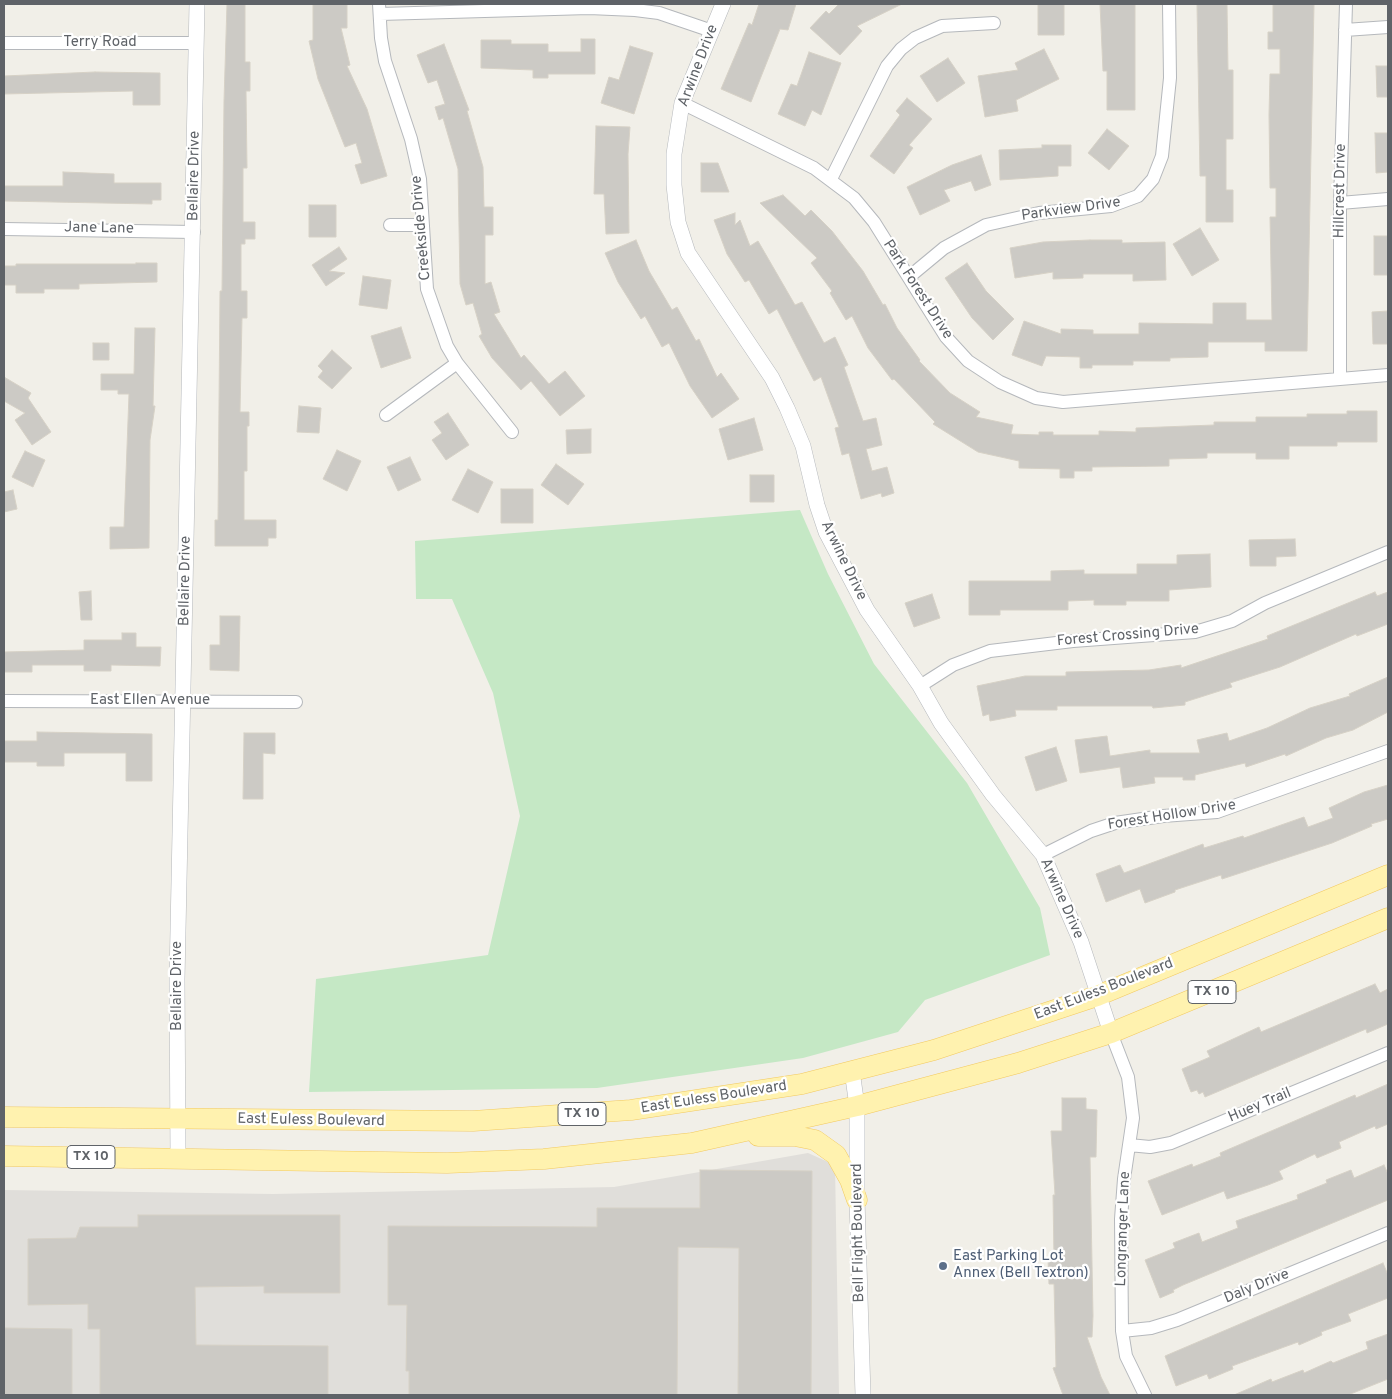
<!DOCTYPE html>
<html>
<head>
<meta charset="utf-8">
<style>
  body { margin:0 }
  #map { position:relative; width:1392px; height:1399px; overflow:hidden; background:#f1efe8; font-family:Overpass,sans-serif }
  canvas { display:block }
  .frame { position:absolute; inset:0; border:5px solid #5f6368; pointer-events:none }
</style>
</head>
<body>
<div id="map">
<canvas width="1392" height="1399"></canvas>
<div class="frame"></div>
</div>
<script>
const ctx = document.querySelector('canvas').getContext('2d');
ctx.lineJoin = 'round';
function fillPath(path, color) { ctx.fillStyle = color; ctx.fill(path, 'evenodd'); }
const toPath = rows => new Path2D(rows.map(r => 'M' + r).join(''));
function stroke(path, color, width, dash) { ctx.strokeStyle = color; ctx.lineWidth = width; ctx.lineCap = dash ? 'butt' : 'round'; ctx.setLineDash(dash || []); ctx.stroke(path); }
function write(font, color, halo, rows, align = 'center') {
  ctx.font = font + ' Overpass,sans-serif'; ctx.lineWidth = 4.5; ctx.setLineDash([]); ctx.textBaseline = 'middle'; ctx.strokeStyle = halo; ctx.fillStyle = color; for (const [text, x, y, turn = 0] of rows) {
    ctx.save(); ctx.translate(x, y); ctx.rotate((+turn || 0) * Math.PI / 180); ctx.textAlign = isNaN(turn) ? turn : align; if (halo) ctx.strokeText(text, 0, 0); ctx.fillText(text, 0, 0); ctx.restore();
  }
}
const industrial = toPath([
  [808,1153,835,1165,839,1395,4,1395,4,1190,273,1194,614,1187]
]);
const green = toPath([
  [800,510,828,574,874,664,967,783,1040,908,1050,955,925,1000,898,1032,803,1058,597,1088,309,1092,316,979,488,955,520,816,493,693,452,599,416,599,415,541]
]);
const building = toPath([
  [227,4,245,4,245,62,250,62,250,91,246,91,247,168,243,168,243,222,255,222,255,239,245,239,245,244,241,244,241,291,247,291,247,318,242,318,240,412,249,412,249,426,247,426,247,471,244,471,244,520,276,520,276,538,268,538,268,546,215,546,215,520,218,520,220,291,222,291,224,101,227,4],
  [313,4,347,4,347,28,341,28,350,65,347,66,367,109,387,176,361,184,355,165,362,163,356,143,345,147,318,79,309,41,313,40,313,4],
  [759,4,796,4,788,30,780,29,751,102,721,89,749,23,752,25,759,4],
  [839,4,902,4,857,26,862,31,840,55,810,28,826,11,829,14,839,4],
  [1038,4,1064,4,1064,35,1038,35,1038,4],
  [1100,4,1135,4,1135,110,1107,110,1107,71,1103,71,1100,4],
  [1197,4,1227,4,1228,70,1233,70,1233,139,1226,139,1226,190,1233,190,1233,222,1206,222,1206,176,1200,176,1197,4],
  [1273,4,1314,4,1307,351,1265,351,1265,342,1208,342,1208,357,1170,358,1170,361,1133,361,1133,365,1092,365,1092,368,1080,368,1080,357,1046,356,1042,366,1012,355,1024,321,1061,334,1061,329,1093,330,1093,334,1139,334,1139,323,1213,324,1213,303,1246,303,1246,320,1272,320,1270,217,1276,217,1276,188,1270,188,1269,115,1270,74,1280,74,1280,49,1268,49,1268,32,1273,32,1273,4],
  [581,39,595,39,595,74,548,74,548,78,533,78,533,70,481,68,481,40,511,40,511,44,548,44,548,52,581,52,581,39],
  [444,44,469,110,467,111,483,167,484,207,493,207,493,235,485,235,485,284,491,282,500,312,494,314,521,358,524,355,549,384,565,371,585,396,560,416,531,381,521,390,492,358,479,336,482,334,473,303,466,305,460,284,458,169,443,118,439,120,435,107,445,104,437,80,428,83,417,55,444,44],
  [630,46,653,53,634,114,601,103,609,77,619,80,630,46],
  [1044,49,1059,79,1016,100,1018,111,985,117,978,76,1018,70,1015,63,1044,49],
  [809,52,841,63,821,115,812,110,805,126,778,114,791,84,797,86,809,52],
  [948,58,965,83,937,102,920,76,948,58],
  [1376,66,1388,66,1388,97,1377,97,1376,66],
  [95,72,160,73,160,105,133,105,133,91,4,94,4,76,95,72],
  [907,98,932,119,909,145,913,148,894,174,870,156,900,115,896,111,907,98],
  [596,126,630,127,628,154,629,233,606,234,604,194,594,194,596,126],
  [1107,129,1129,146,1109,170,1088,153,1107,129],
  [1375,133,1388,133,1388,172,1376,173,1375,133],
  [1042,145,1071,145,1071,166,1058,166,1058,176,1000,180,999,150,1042,148,1042,145],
  [981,155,991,185,975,191,971,181,944,190,950,201,920,215,907,187,952,165,981,155],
  [701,163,718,163,729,192,701,192,701,163],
  [63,172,114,174,114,183,161,183,161,200,152,200,152,204,4,201,4,186,63,186,63,172],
  [783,195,805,216,811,210,832,231,863,271,883,305,885,304,897,328,920,360,919,361,950,393,980,412,976,417,1013,425,1011,434,1039,435,1039,432,1053,432,1053,435,1099,435,1099,431,1136,432,1136,428,1214,425,1214,422,1256,422,1256,417,1307,417,1307,414,1347,414,1347,411,1377,411,1377,442,1337,442,1337,446,1289,446,1289,459,1256,459,1256,453,1207,453,1207,458,1169,459,1169,466,1092,467,1092,471,1074,471,1074,478,1060,478,1060,469,1019,468,1019,461,978,452,933,424,935,422,894,379,892,380,868,348,852,316,846,320,830,293,832,291,811,263,817,258,760,203,783,195],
  [309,205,336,205,336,237,309,237,309,205],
  [735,213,735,225,740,220,750,246,758,241,795,305,802,302,824,343,835,337,848,365,844,367,863,421,876,418,882,445,866,449,872,471,887,467,894,493,882,497,881,493,861,499,849,453,842,455,835,428,839,427,821,377,814,381,777,309,769,314,749,280,745,282,727,254,714,220,735,213],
  [1200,228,1219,260,1192,276,1173,244,1200,228],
  [1374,236,1388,236,1388,275,1374,275,1374,236],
  [636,240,649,271,672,310,677,307,696,341,699,339,717,377,721,373,739,399,712,418,690,386,669,343,662,347,645,316,641,319,618,282,605,253,636,240],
  [1090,240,1122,240,1122,243,1165,242,1166,280,1133,281,1133,274,1083,274,1083,278,1053,279,1053,272,1015,278,1010,248,1043,242,1090,240],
  [339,247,347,259,329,271,345,273,326,286,312,265,339,247],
  [136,263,157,263,157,282,79,284,79,289,44,289,44,293,16,293,16,285,4,285,4,266,16,266,16,264,136,264,136,263],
  [967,263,986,291,1014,319,993,340,972,318,945,278,967,263],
  [363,276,391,280,387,309,359,305,363,276],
  [1388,311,1388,344,1373,344,1372,312,1388,311],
  [401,327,411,358,381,368,371,336,401,327],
  [135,328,155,328,153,406,155,406,150,440,149,548,110,549,110,527,124,527,129,394,118,394,118,390,101,390,101,374,134,374,135,328],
  [93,343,109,343,109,360,93,360,93,343],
  [332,350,352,368,332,389,318,377,323,371,318,366,332,350],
  [4,377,31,393,28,398,51,432,32,445,15,420,25,413,4,401,4,377],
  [299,406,321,408,319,433,297,432,299,406],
  [448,413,469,445,446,460,432,440,442,433,434,422,448,413],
  [754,418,763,450,728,460,719,429,754,418],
  [591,429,591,453,567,454,566,430,591,429],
  [337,450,361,461,347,491,323,479,337,450],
  [25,451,45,460,33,487,12,477,25,451],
  [410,457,421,480,398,491,387,467,410,457],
  [556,464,584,484,568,505,541,485,556,464],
  [468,469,493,482,478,513,452,500,468,469],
  [750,475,774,475,774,502,750,502,750,475],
  [501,489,533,489,533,523,501,523,501,489],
  [13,490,17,509,4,512,4,492,13,490],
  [1295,539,1296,556,1276,557,1276,566,1250,566,1249,540,1295,539],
  [1210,554,1211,587,1169,590,1169,601,1126,601,1126,605,1094,605,1094,600,1068,601,1068,610,1000,610,1000,615,969,615,969,581,1051,581,1051,571,1084,570,1084,574,1137,574,1137,564,1177,564,1177,555,1210,554],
  [91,591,92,620,81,620,79,592,91,591],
  [1375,592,1377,596,1388,592,1388,624,1357,636,1356,634,1280,667,1230,683,1232,687,1185,702,1185,705,1153,708,1152,706,1057,706,1057,710,1015,710,1016,716,990,721,989,714,983,716,977,686,1025,676,1066,676,1066,672,1149,670,1181,665,1181,668,1268,639,1267,636,1375,592],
  [932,594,940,618,914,627,905,603,932,594],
  [220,616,240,616,239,671,210,670,210,645,220,645,220,616],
  [122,633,136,633,136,647,161,647,160,666,111,665,111,671,84,671,84,665,32,665,32,672,4,672,4,652,84,650,84,640,122,640,122,633],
  [1388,677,1388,712,1353,730,1326,738,1286,756,1285,754,1246,767,1245,763,1195,775,1195,780,1183,780,1183,777,1154,777,1155,783,1123,788,1120,767,1080,773,1075,740,1107,736,1110,756,1150,750,1150,753,1200,753,1197,740,1227,733,1229,741,1267,728,1310,708,1350,696,1349,694,1388,677],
  [37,732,152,734,152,781,126,781,126,753,64,753,64,766,37,766,37,762,4,762,4,741,37,741,37,732],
  [244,733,275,733,275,754,263,753,263,799,243,799,244,733],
  [1056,747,1067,781,1036,791,1025,757,1056,747],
  [1388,785,1388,819,1371,824,1372,826,1332,843,1222,879,1221,875,1175,890,1175,892,1145,903,1140,889,1106,902,1096,874,1120,865,1124,873,1203,844,1204,848,1243,836,1244,838,1304,817,1308,827,1333,818,1329,808,1364,792,1388,785],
  [1375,984,1380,993,1388,989,1388,1024,1367,1033,1366,1029,1205,1097,1203,1092,1199,1094,1197,1090,1191,1092,1182,1069,1210,1057,1207,1051,1259,1027,1261,1032,1375,984],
  [1388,1084,1388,1124,1376,1129,1375,1126,1339,1142,1341,1148,1317,1158,1315,1154,1279,1171,1283,1179,1268,1185,1227,1199,1224,1191,1162,1215,1148,1181,1192,1164,1193,1167,1221,1156,1220,1153,1355,1095,1356,1098,1388,1084],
  [1062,1098,1086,1098,1086,1109,1097,1110,1096,1157,1090,1157,1093,1316,1092,1337,1087,1337,1101,1377,1110,1395,1063,1395,1053,1368,1056,1367,1054,1284,1049,1284,1048,1259,1054,1259,1053,1195,1055,1195,1051,1131,1062,1131,1062,1098],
  [1384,1165,1388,1174,1388,1200,1183,1285,1173,1290,1174,1292,1160,1298,1145,1260,1175,1248,1173,1243,1199,1233,1202,1242,1238,1228,1236,1221,1298,1199,1297,1195,1327,1183,1326,1180,1351,1170,1354,1178,1384,1165],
  [700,1170,812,1171,811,1395,738,1395,739,1248,678,1247,677,1395,409,1395,409,1371,406,1371,407,1305,388,1305,388,1226,597,1227,597,1208,700,1208,700,1170],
  [138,1215,340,1215,340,1293,264,1293,264,1286,195,1287,196,1345,328,1346,328,1395,100,1395,100,1329,88,1329,88,1304,28,1305,28,1239,76,1238,80,1227,138,1227,138,1215],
  [1383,1263,1388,1275,1388,1298,1348,1314,1351,1321,1321,1332,1322,1335,1299,1345,1298,1342,1232,1366,1233,1369,1209,1379,1207,1374,1176,1386,1165,1356,1383,1263],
  [4,1328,72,1329,72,1395,4,1395,4,1328],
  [1388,1334,1388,1379,1348,1395,1234,1395,1271,1379,1272,1382,1303,1370,1304,1373,1331,1361,1333,1363,1368,1349,1366,1342,1388,1334]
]);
const minor = toPath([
  [379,4,381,38,385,61,411,139,420,179,427,289,447,346,457,363,512,432],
  [380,14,589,8,635,10,659,13,712,31],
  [1345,30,1388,27],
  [4,43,197,43],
  [682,103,814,168,854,198,874,222,946,337,968,361,1000,382,1036,398,1063,402,1388,375],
  [831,179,887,66,901,49,915,38,942,26,994,23],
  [1340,203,1388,199],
  [390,225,423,225],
  [4,229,194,232],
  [909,277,944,248,986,225,1039,213,1111,206,1138,196,1153,179,1162,156,1170,78,1169,4],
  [1340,378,1340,203,1346,4],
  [386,415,457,363],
  [920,686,953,665,990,651,1073,641,1195,632,1232,621,1265,603,1388,552],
  [4,701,296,702],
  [1043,855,1091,831,1115,823,1163,816,1217,812,1388,751],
  [1111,1033,1128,1077,1133,1118,1124,1179,1121,1219,1122,1331,1126,1356,1145,1395],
  [1129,1145,1150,1147,1171,1143,1388,1053],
  [1122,1331,1151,1328,1177,1320,1388,1233]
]);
const tertiary = toPath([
  [723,4,682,103,674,154,674,185,678,222,688,253,772,378,787,408,803,446,817,505,826,532,867,610,920,686,941,723,993,795,1043,855,1081,942,1111,1033],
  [852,1071,857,1106,857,1200,863,1395],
  [178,1158,177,979,197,4]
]);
const primary = toPath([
  [4,1117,473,1121,631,1110,802,1084,934,1050,1097,996,1388,875],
  [758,1136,795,1136,815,1140,836,1155,850,1180,857,1200],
  [4,1156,447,1163,544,1159,692,1143,857,1106,1018,1063,1111,1033,1388,918]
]);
const markers = [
  [943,1266,5,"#5c6f8a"]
];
const shields = [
  [1212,992,48],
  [582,1114,48],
  [91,1157,48]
];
const shieldNames = [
  ["TX 10",1212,992],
  ["TX 10",582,1114],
  ["TX 10",91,1157]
];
const streetNames = [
  ["Terry Road",100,43],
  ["Arwine Drive",699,66,-69],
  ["Bellaire Drive",195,176,-89],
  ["Hillcrest Drive",1341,191,-89],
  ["Parkview Drive",1071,210,-8],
  ["Creekside Drive",422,228,-95],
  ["Jane Lane",99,229,1],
  ["Park Forest Drive",917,290,57],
  ["Arwine Drive",843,561,64],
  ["Bellaire Drive",186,581,-89],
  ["Forest Crossing Drive",1128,636,-5],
  ["East Ellen Avenue",150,701],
  ["Forest Hollow Drive",1172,816,-9],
  ["Arwine Drive",1061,899,66],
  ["Bellaire Drive",178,986,-90],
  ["East Euless Boulevard",1104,990,-21],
  ["East Euless Boulevard",714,1098,-9],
  ["Huey Trail",1260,1106,-23],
  ["East Euless Boulevard",311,1121,1],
  ["Longranger Lane",1124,1229,-88],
  ["Bell Flight Boulevard",859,1233,-91],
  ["Daly Drive",1257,1287,-22]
];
const serviceNames = [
  ["East Parking Lot",953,1257],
  ["Annex (Bell Textron)",953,1274]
];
fillPath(industrial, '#e0deda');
fillPath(green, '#c5e8c5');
fillPath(building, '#cccac5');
stroke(building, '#d6d1c6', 1);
stroke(minor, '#b5b8bc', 14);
stroke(tertiary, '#b5b8bc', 16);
stroke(primary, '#f2c960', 21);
stroke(minor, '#fff', 12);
stroke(tertiary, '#fff', 15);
stroke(primary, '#fff2af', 20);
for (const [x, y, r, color] of markers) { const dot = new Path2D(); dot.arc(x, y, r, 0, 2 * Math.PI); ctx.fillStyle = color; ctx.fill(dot); stroke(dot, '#fff', 2); }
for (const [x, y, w] of shields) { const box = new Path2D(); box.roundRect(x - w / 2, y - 11.5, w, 23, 4); ctx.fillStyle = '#fff'; ctx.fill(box); stroke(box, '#5f6368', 1); }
write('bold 14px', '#5f6368', null, shieldNames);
write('15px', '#5f6368', '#fff', streetNames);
write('15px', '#4e5e75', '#fff', serviceNames, 'left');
</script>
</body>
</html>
